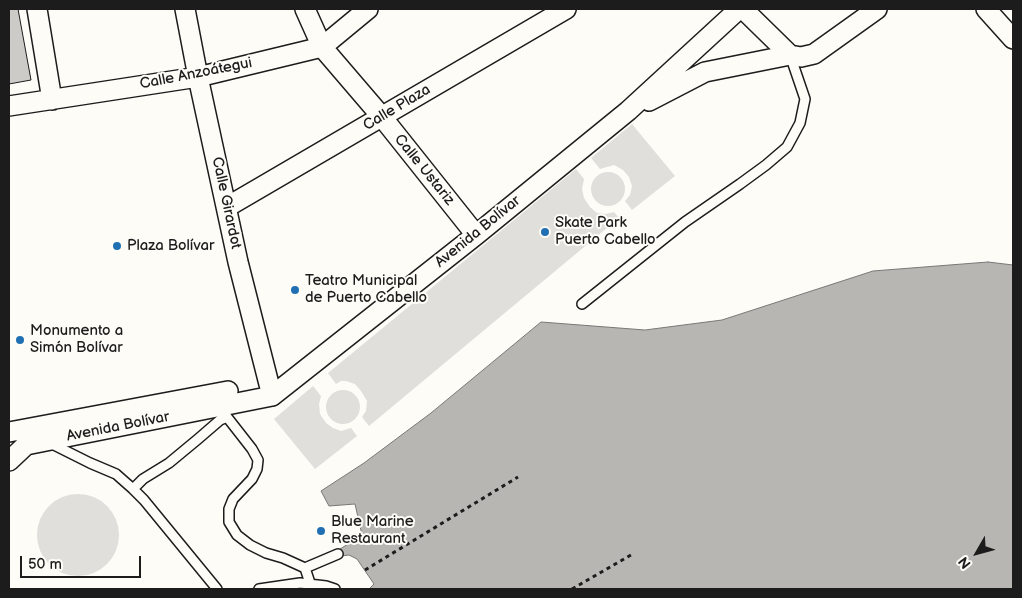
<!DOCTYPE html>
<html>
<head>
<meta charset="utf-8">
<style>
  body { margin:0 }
  #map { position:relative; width:1022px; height:598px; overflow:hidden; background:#fdfcf7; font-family:"Balsamiq Sans",sans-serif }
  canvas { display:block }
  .frame { position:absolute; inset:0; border:10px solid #1c1c1c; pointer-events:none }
  .north { position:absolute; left:952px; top:528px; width:50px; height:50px; -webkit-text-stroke:4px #fdfcf7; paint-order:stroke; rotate:232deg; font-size:14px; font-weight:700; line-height:20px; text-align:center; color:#1c1c1c }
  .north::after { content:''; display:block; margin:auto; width:18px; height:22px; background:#1c1c1c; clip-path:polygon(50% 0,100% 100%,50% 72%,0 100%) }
  .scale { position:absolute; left:20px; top:556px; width:121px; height:22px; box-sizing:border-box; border:2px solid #1c1c1c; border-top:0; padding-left:6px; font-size:15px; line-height:18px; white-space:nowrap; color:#1c1c1c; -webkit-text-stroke:4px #fdfcf7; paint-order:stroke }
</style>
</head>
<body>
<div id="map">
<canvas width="1022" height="598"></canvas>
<div class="frame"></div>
<div class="north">N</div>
<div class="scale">50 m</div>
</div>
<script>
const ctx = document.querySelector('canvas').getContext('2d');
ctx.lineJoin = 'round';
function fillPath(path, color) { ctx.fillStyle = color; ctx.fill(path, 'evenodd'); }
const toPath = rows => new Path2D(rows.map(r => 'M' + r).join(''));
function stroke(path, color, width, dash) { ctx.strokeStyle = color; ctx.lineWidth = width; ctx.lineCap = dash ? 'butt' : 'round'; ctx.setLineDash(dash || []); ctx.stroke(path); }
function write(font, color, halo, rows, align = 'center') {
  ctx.font = font + ' "Balsamiq Sans",sans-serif'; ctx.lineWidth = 4; ctx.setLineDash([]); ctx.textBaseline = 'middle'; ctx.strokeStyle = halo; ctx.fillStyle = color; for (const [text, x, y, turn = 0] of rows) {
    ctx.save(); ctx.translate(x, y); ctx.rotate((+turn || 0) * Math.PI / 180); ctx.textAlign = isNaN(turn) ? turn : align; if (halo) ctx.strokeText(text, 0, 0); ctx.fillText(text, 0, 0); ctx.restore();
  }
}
const green = toPath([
  [632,124,675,176,632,210,625,201,630,195,632,186,629,177,623,170,614,165,600,169,591,158],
  [576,169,584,179,582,189,584,198,590,207,597,213,606,214,614,212,619,218,369,426,362,417,366,411,367,401,361,391,355,384,346,381,341,381,336,384,328,373],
  '591 189a17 17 0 1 1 34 0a17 17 0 1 1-34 0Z',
  [313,386,321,396,319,404,320,414,326,423,333,428,341,431,351,428,357,436,315,469,274,419],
  '326 407a17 17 0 1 1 34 0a17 17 0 1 1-34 0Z',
  '37 535a41 41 0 1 1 82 0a41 41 0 1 1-82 0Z'
]);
const water = toPath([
  [988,262,1013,265,1013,589,369,589,374,584,357,559,349,555,341,556,337,551,362,535,355,504,329,506,321,491,364,463,431,413,541,322,645,330,722,320,873,271,988,262]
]);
const building = toPath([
  [9,9,18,9,31,80,9,84,9,9]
]);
const path = toPath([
  [365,570,518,477],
  [572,589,631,555]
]);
const lane = toPath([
  [582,304,685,222,740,184,766,165,787,147,800,123,805,99,790,55],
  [222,406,227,417,252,449,258,460,257,469,252,479,233,499,229,509,229,522,237,535,250,545,266,553,283,558,305,568,310,583],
  [50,443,90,463,116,474,133,489,143,479,169,463,198,439,220,420,227,417],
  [133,489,144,500,217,589],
  [305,568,338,554],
  [259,589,300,583,326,586,335,589]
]);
const street = toPath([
  [37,9,52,100],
  [185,9,198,77,238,262,272,396],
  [305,9,322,47,382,117,476,235],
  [743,9,790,55],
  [986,9,1013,39],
  [649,101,705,72,790,55,801,57,814,54,877,9],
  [9,106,198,77,322,47,368,9],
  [227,207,566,9],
  [9,432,228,391],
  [9,461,26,445,272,396,476,235,628,111,739,9]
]);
const markers = [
  [545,232,5,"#1f6fb2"],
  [117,246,5,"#1f6fb2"],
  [295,290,5,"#1f6fb2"],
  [20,340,5,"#1f6fb2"],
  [321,531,5,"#1f6fb2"]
];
const streetNames = [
  ["Calle Anzoátegui",196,74,-11],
  ["Calle Plaza",397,108,-31],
  ["Calle Ustariz",424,170,51],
  ["Calle Girardot",226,203,78],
  ["Avenida Bolívar",478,232,-39],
  ["Avenida Bolívar",118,427,-11]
];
const poiNames = [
  ["Skate Park",555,223],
  ["Puerto Cabello",555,240],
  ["Plaza Bolívar",127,246],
  ["Teatro Municipal",305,281],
  ["de Puerto Cabello",305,298],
  ["Monumento a",30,331],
  ["Simón Bolívar",30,348],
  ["Blue Marine",331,522],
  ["Restaurant",331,539]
];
fillPath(green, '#e0dfdb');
fillPath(water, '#b7b6b2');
stroke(water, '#797876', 1);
fillPath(building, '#cccbc8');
stroke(building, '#1c1c1c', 1);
stroke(lane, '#1c1c1c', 12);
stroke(street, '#1c1c1c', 22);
stroke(path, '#1c1c1c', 3, [4, 4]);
stroke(lane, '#fdfcf7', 9);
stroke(street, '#fdfcf7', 19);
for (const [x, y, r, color] of markers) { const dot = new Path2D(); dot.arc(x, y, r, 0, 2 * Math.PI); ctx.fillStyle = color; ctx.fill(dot); stroke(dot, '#fdfcf7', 2); }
write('15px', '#1c1c1c', '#fdfcf7', streetNames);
write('15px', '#1c1c1c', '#fdfcf7', poiNames, 'left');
</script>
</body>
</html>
